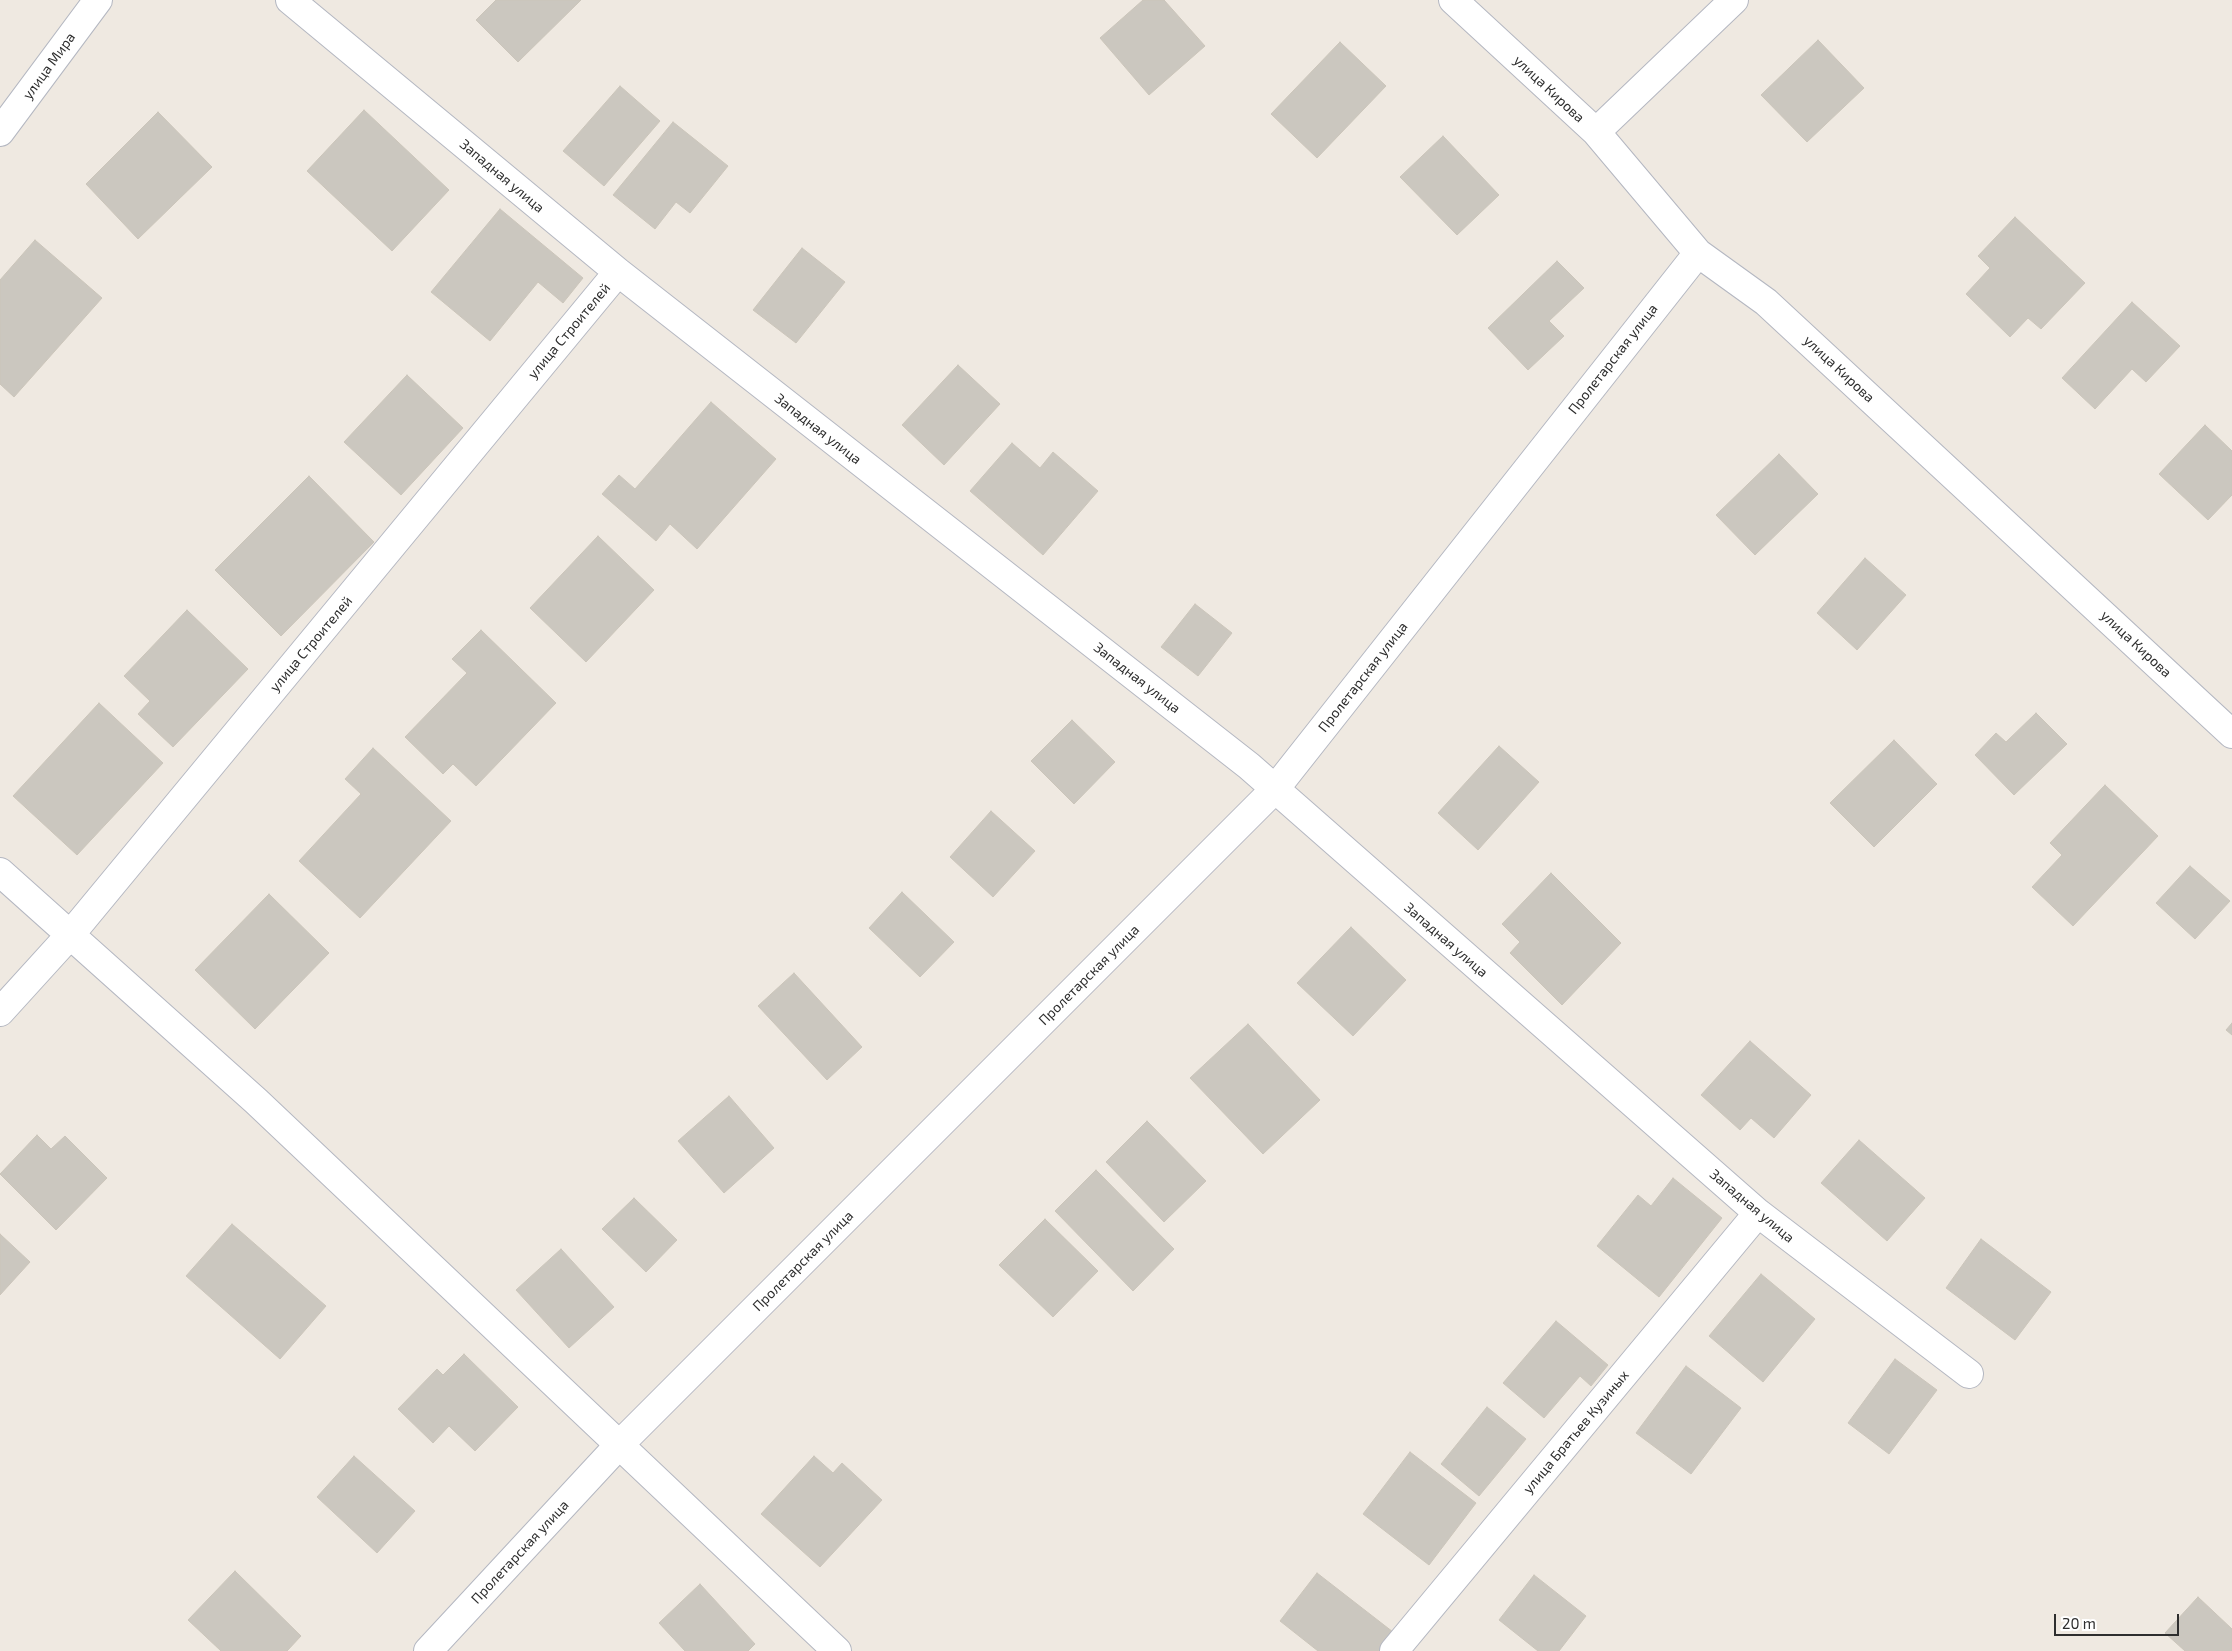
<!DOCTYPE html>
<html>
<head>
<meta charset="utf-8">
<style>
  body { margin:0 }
  #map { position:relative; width:2232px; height:1651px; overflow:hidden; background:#efe9e1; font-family:"Exo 2",sans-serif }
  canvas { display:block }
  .scale { position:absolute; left:2054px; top:1614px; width:125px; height:22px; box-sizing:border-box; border:2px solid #2e2e2e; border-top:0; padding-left:6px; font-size:15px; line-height:18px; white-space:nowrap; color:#2e2e2e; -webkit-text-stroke:4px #fff; paint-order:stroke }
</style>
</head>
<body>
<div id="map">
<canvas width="2232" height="1651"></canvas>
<div class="scale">20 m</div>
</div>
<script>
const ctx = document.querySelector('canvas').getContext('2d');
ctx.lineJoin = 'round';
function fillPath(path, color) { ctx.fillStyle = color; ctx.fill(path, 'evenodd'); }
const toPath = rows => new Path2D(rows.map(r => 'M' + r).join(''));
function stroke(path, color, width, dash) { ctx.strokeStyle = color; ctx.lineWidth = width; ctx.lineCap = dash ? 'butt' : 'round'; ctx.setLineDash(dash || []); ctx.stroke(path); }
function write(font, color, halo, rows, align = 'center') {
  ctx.font = font + ' "Exo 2",sans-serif'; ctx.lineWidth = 5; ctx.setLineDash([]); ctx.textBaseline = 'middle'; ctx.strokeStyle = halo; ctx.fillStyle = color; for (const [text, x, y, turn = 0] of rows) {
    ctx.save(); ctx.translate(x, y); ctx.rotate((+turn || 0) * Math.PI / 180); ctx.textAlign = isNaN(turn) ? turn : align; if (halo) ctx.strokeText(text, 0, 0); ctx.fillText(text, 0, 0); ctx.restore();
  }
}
const building = toPath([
  [496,0,581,0,518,62,476,20,496,0],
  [1143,0,1164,0,1205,46,1149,95,1100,38,1143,0],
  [1818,40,1864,88,1807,142,1761,95,1818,40],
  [1340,42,1386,86,1317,158,1271,114,1340,42],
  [620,86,660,121,604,186,563,151,620,86],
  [364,110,449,190,392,251,307,171,364,110],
  [158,112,212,167,138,239,86,184,158,112],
  [673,122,728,166,690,213,676,202,655,229,613,195,673,122],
  [1443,136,1499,195,1457,235,1400,177,1443,136],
  [500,209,583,278,563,303,538,282,490,341,431,292,500,209],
  [2015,217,2085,283,2041,329,2028,318,2010,337,1966,294,1990,268,1978,256,2015,217],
  [35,240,102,298,14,397,0,384,0,280,35,240],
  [802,248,845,282,796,343,753,310,802,248],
  [1557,261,1584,288,1549,321,1564,336,1528,370,1488,328,1557,261],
  [2132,302,2180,346,2146,382,2132,369,2095,409,2062,378,2132,302],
  [958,365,1000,404,944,465,902,425,958,365],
  [407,375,463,428,401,495,344,442,407,375],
  [711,402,776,459,697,549,670,524,656,541,602,494,619,475,635,489,711,402],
  [2205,425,2232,451,2232,495,2208,520,2159,474,2205,425],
  [1012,443,1040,468,1053,452,1098,491,1043,555,970,491,1012,443],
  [1779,454,1818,494,1755,555,1716,515,1779,454],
  [309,476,374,542,281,636,215,570,309,476],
  [598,536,654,590,586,662,530,608,598,536],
  [1865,558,1906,595,1857,650,1817,613,1865,558],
  [1195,604,1232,633,1198,676,1161,647,1195,604],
  [187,610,248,669,173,747,138,714,150,701,124,676,187,610],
  [481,630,556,703,476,786,453,764,443,774,405,737,467,673,452,659,481,630],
  [99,703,163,763,77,855,13,796,99,703],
  [2036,713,2067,744,2014,795,1975,755,1996,733,2006,742,2036,713],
  [1072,720,1115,762,1074,804,1031,761,1072,720],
  [1894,740,1937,784,1874,847,1830,803,1894,740],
  [1499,746,1539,782,1478,850,1438,813,1499,746],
  [373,748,451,821,360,918,299,861,361,794,345,779,373,748],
  [2105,785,2158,836,2073,926,2032,887,2062,855,2050,843,2105,785],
  [991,811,1035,851,993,897,950,857,991,811],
  [2190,866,2230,901,2195,939,2156,903,2190,866],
  [1551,873,1621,943,1562,1005,1510,953,1520,942,1502,924,1551,873],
  [902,892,954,942,920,977,869,928,902,892],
  [269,894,329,953,255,1029,195,970,269,894],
  [1351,927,1406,980,1353,1036,1297,983,1351,927],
  [794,973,862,1047,827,1080,758,1006,794,973],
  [2232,1023,2232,1035,2226,1030,2232,1023],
  [1248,1024,1320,1100,1263,1154,1190,1078,1248,1024],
  [1750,1041,1811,1095,1774,1138,1751,1118,1740,1130,1701,1095,1750,1041],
  [729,1096,774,1148,724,1193,678,1141,729,1096],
  [1147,1121,1206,1181,1164,1222,1106,1162,1147,1121],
  [37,1135,51,1149,65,1136,107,1178,56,1230,0,1174,37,1135],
  [1859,1140,1925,1198,1887,1241,1821,1183,1859,1140],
  [1096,1170,1174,1249,1133,1291,1055,1211,1096,1170],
  [1673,1178,1722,1218,1659,1297,1597,1246,1638,1195,1651,1206,1673,1178],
  [634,1198,677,1240,646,1272,602,1229,634,1198],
  [1045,1219,1098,1271,1053,1317,999,1265,1045,1219],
  [232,1224,326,1306,280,1359,186,1276,232,1224],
  [0,1234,30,1262,0,1295,0,1234],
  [1981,1239,2051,1292,2015,1340,1946,1288,1981,1239],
  [561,1249,614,1307,569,1348,516,1290,561,1249],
  [1761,1274,1815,1319,1763,1382,1709,1336,1761,1274],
  [1556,1321,1608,1365,1591,1386,1580,1376,1544,1418,1503,1383,1556,1321],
  [464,1354,518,1407,475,1451,449,1426,433,1443,398,1409,437,1369,443,1375,464,1354],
  [1895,1359,1937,1390,1889,1454,1848,1423,1895,1359],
  [1686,1366,1741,1408,1691,1474,1636,1433,1686,1366],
  [1487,1407,1526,1439,1479,1496,1441,1464,1487,1407],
  [1410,1452,1476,1503,1429,1565,1363,1514,1410,1452],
  [354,1456,415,1511,377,1553,317,1497,354,1456],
  [814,1456,833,1473,842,1463,882,1500,820,1567,761,1514,814,1456],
  [235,1571,301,1636,287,1651,221,1651,188,1620,235,1571],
  [1317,1573,1393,1632,1378,1651,1318,1651,1280,1621,1317,1573],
  [1534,1575,1586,1616,1559,1651,1538,1651,1499,1620,1534,1575],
  [700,1584,755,1644,748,1651,685,1651,659,1623,700,1584],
  [2198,1597,2232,1629,2232,1651,2185,1651,2165,1633,2198,1597]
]);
const minor = toPath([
  [290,0,618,272,1249,766,1758,1213,1969,1374],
  [1453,0,1596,132,1698,253,1766,302,2232,734],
  [0,132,98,0],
  [1596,132,1734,0],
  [0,872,256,1101,837,1651],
  [0,1012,70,935,618,272],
  [428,1651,619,1445,1275,789,1698,253],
  [1394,1651,1758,1213]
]);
const streetNames = [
  ["улица Мира",49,66,-54],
  ["улица Кирова",1549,89,43],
  ["Западная улица",502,176,40],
  ["улица Строителей",569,331,-50],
  ["Пролетарская улица",1613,359,-52],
  ["улица Кирова",1839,369,43],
  ["Западная улица",818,429,38],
  ["улица Строителей",311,644,-50],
  ["улица Кирова",2136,644,43],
  ["Пролетарская улица",1363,677,-52],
  ["Западная улица",1137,678,38],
  ["Западная улица",1446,940,41],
  ["Пролетарская улица",1089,975,-45],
  ["Западная улица",1752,1206,40],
  ["Пролетарская улица",803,1261,-45],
  ["улица Братьев Кузиных",1576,1432,-50],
  ["Пролетарская улица",520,1552,-47]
];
fillPath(building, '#cbc7bf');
stroke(building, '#cbc5ba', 1);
stroke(minor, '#b4b7c1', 30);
stroke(minor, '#fff', 28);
write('14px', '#2e2e2e', '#fff', streetNames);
</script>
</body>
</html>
